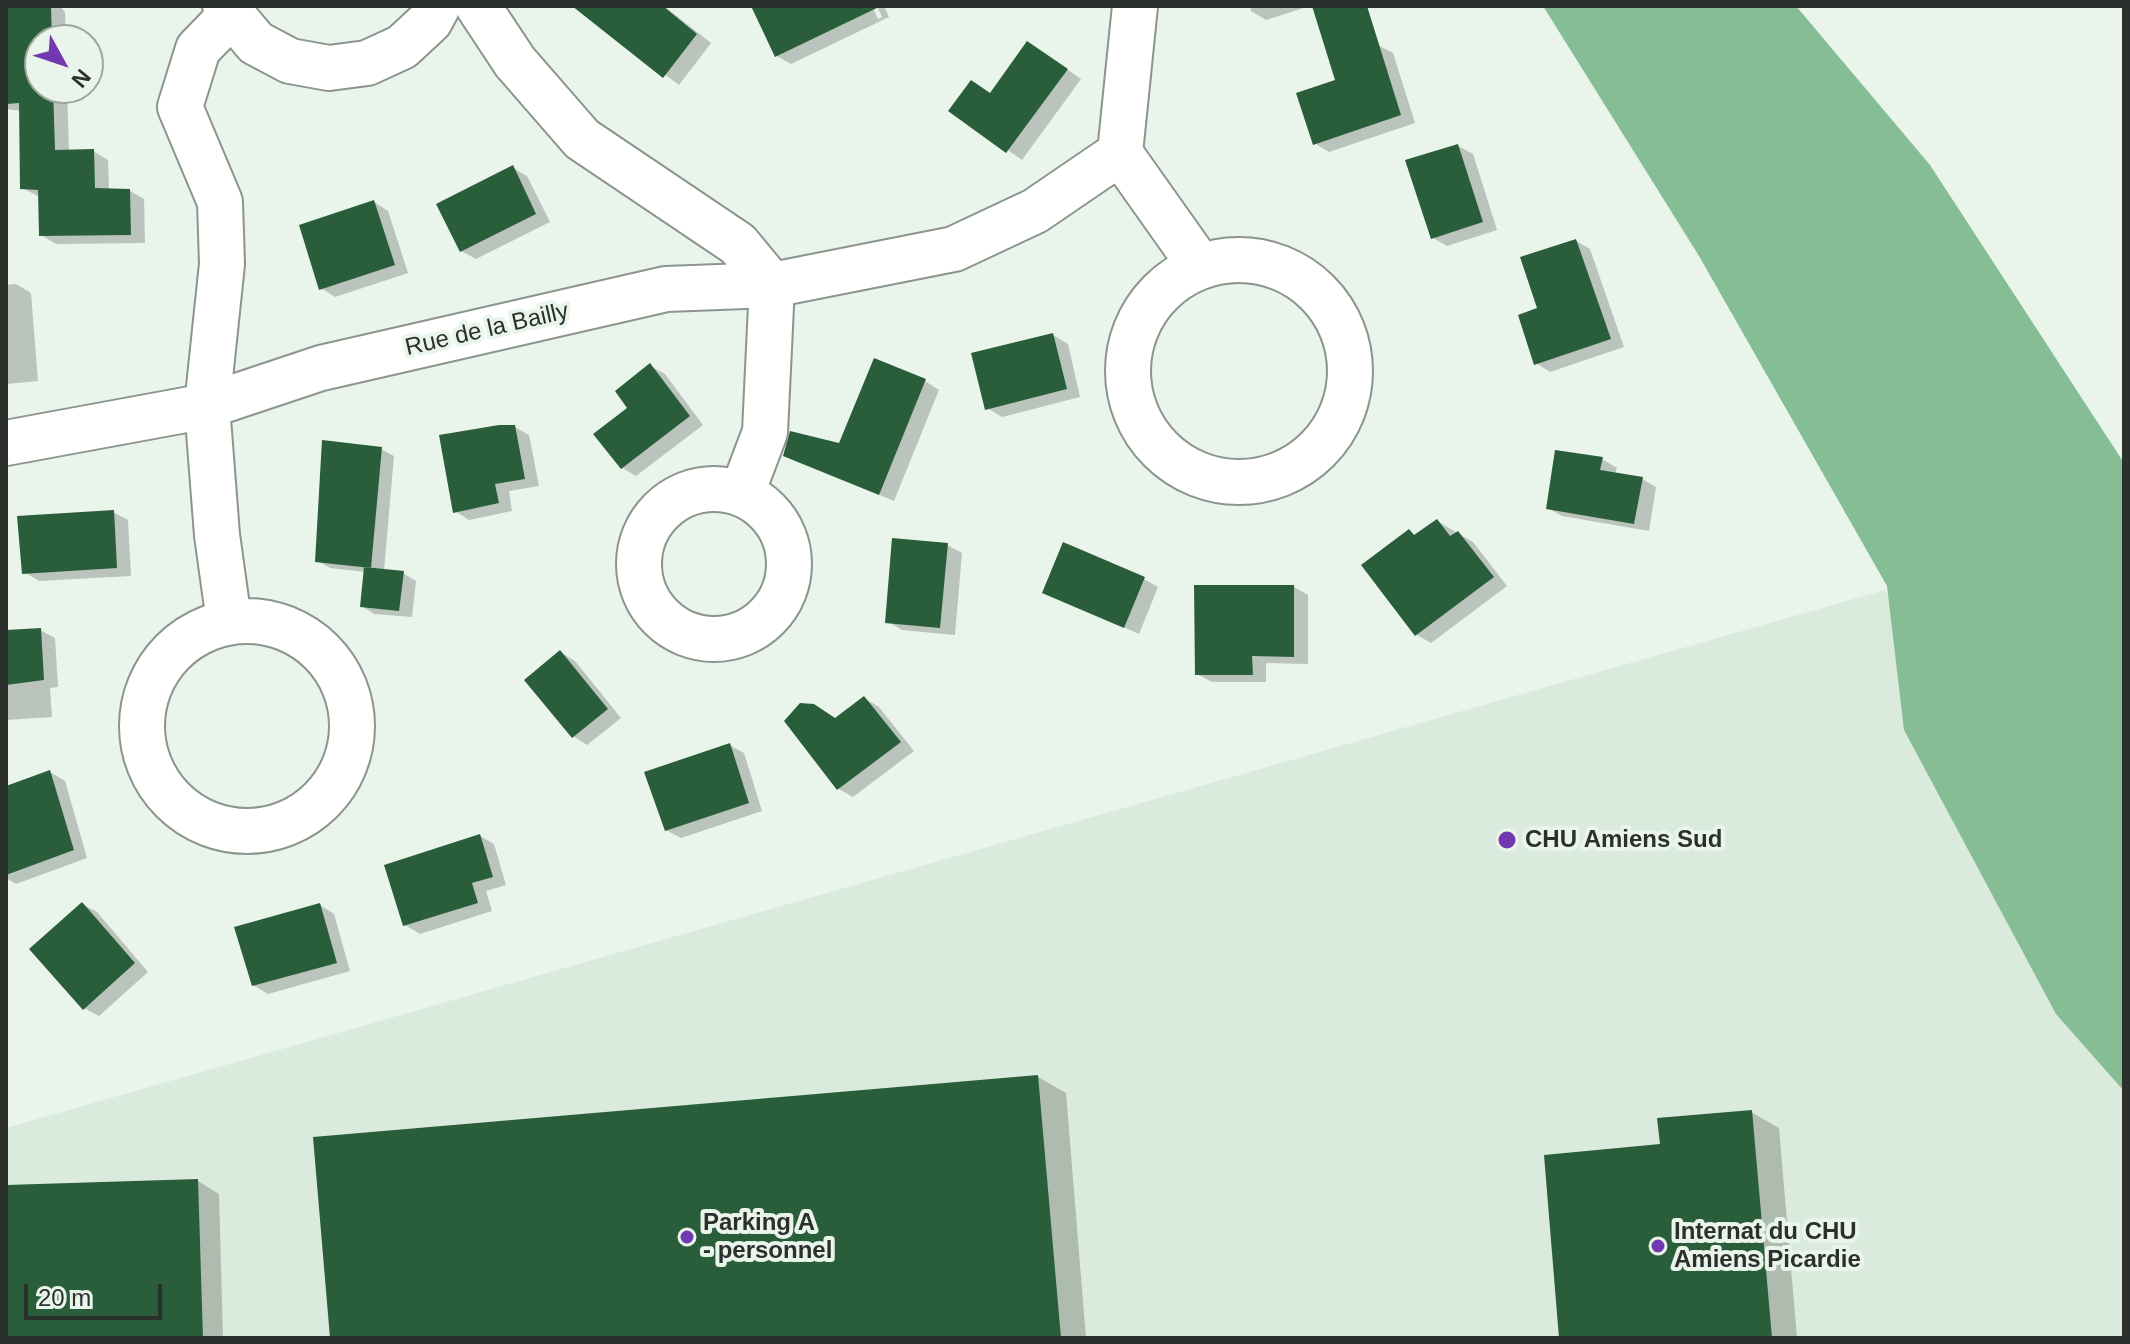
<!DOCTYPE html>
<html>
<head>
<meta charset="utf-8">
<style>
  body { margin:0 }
  #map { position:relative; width:2130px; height:1344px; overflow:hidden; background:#e9f4eb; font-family:Helvetica,sans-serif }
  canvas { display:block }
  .frame { position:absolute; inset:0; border:8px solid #2c302d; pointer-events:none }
  .north { position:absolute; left:24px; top:24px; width:80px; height:80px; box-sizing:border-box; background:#e9f4eb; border:2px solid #9da69f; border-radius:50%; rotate:130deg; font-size:22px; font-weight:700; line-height:32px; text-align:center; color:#2c302d }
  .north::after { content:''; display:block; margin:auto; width:28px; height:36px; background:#7138af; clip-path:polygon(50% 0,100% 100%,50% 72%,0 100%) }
  .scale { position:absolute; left:24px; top:1284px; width:138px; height:36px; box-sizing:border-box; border:4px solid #2c302d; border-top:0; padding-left:10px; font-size:24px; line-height:28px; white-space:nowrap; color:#2c302d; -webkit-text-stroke:6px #e9f4eb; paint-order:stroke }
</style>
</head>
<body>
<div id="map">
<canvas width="2130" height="1344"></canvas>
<div class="frame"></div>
<div class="north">N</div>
<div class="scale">20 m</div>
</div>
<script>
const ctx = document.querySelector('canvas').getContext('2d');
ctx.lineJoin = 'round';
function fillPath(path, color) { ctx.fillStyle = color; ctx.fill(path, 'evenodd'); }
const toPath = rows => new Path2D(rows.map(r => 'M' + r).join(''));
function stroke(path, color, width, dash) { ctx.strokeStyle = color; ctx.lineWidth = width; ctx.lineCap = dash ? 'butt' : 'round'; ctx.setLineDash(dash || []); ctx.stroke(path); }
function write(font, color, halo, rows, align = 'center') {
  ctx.font = font + ' Helvetica,sans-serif'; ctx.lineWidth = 8; ctx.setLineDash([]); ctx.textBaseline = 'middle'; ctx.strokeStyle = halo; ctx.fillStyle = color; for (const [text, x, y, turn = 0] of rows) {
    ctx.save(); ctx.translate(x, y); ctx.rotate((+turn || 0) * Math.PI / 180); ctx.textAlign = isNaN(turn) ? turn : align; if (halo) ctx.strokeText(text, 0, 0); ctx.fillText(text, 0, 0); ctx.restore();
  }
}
const built = toPath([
  [1885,590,2124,1091,2124,1338,6,1338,6,1128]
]);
const forest = toPath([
  [1543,6,1796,6,1930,165,2124,463,2124,1091,2056,1014,1904,730,1887,586,1699,256]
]);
const shadow = toPath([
  [6,6,60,6,65,12,66,40,40,40,40,88,67,88,69,151,93,151,108,160,109,190,130,191,144,199,145,243,56,244,41,235,40,197,22,188,21,111,6,109],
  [606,6,664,6,711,43,679,85,594,21],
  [757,6,872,6,878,19,882,17,877,6,884,6,889,17,791,64,777,56],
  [1250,6,1310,6,1266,20,1251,11],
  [1378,45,1393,53,1415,123,1329,152,1314,143,1337,82],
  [1042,52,1081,79,1022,160,951,110,990,94],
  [1458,146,1473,154,1497,230,1447,246,1433,238],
  [513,168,527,176,550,222,476,259,461,251],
  [374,202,388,211,408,273,335,297,321,288],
  [1576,241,1590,249,1624,347,1550,372,1536,363,1540,309],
  [16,284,31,293,38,381,6,384,6,285],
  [1053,335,1068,344,1080,397,1002,417,987,408],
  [650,366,665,374,703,425,636,476,622,468,630,408],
  [925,381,939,390,894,501,785,455,840,446],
  [515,427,529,435,539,486,509,491,512,511,469,520,455,511],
  [324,443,381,449,394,456,384,571,403,573,416,581,412,617,374,614,362,606,366,572,330,568,318,561],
  [1602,459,1617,468,1615,474,1642,479,1656,487,1649,531,1562,516,1548,508],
  [113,512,128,520,131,576,39,581,24,572],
  [1437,521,1473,542,1507,586,1431,643,1417,635,1364,566,1409,532,1417,536],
  [947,545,962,553,955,635,902,630,887,621],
  [1144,579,1158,587,1139,634,1044,592],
  [1294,587,1308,595,1308,664,1266,663,1266,682,1212,682,1197,674],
  [40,630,55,638,58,687,50,688,52,717,6,720,6,632],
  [560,652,575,661,621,718,587,745,573,736],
  [864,698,879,707,914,751,853,797,839,789,787,721,836,720],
  [729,745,744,753,762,811,681,838,666,830],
  [50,772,65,781,87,858,16,884,6,878,6,788],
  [480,836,494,844,506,885,486,891,492,911,420,934,405,925],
  [82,904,97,912,148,972,99,1016,84,1008],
  [320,905,334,914,350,971,268,994,253,985],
  [1038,1077,1066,1093,1086,1338,332,1338],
  [1751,1112,1779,1128,1797,1338,1561,1338,1662,1146],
  [198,1181,219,1194,223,1338,6,1338,6,1187]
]);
const building = toPath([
  [6,6,51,6,52,40,40,40,40,88,53,88,55,150,94,149,95,188,130,189,131,235,39,236,38,190,20,189,19,103,6,104],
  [572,6,663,6,697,34,663,78],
  [751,6,881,6,775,57],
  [1312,6,1367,6,1401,115,1313,145,1296,93,1335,80],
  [1027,41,1068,69,1006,153,948,111,971,80,990,93],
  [1458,144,1483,222,1431,239,1405,160],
  [513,165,536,214,460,252,436,204],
  [374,200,395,265,319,290,299,225],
  [1576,239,1611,339,1534,365,1518,315,1537,308,1520,257],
  [1053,333,1067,389,985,410,971,353],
  [874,358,926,379,879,495,783,456,790,431,839,443],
  [650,363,690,416,621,469,593,434,627,408,615,391],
  [499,425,515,425,525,479,495,484,499,503,453,513,439,435],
  [322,440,382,447,371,568,315,562],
  [1555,450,1603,457,1600,470,1643,477,1634,524,1546,509],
  [114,510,117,568,22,574,17,516],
  [1437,519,1450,536,1458,531,1494,577,1415,636,1361,565,1409,529,1414,535],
  [892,538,948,543,940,628,885,623],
  [1063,542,1145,577,1124,628,1042,593],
  [364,567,404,571,399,611,360,607],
  [1194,585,1294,585,1294,657,1252,656,1253,675,1195,675],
  [41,628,44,680,6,685,6,630],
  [560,650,608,709,572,738,524,680],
  [864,696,901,742,837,790,784,721,800,703,814,704,835,718],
  [730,743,749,803,665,831,644,772],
  [50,770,74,850,6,875,6,786],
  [480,834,493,877,472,883,478,903,403,926,384,865],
  [82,902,135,963,83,1010,29,949],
  [320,903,337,963,252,986,234,927],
  [1038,1075,1061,1338,330,1338,313,1137],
  [1752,1110,1772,1338,1559,1338,1544,1155,1660,1144,1657,1118],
  [198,1179,203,1338,6,1338,6,1185]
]);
const minor = toPath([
  [225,6,256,43,290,61,329,68,367,63,402,47,430,21,438,6],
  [478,6,515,62,582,139,738,244,772,285,765,432,742,493],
  [1120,153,1200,266],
  '1128 371a111 111 0 1 1 222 0a111 111 0 1 1-222 0Z',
  [6,443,207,406,321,368,666,289,772,285,954,249,1035,211,1120,153,1135,6],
  '639 564a75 75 0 1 1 150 0a75 75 0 1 1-150 0Z',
  [229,621,217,535,207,406,222,264,220,202,180,107,198,49,230,16],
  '142 726a105 105 0 1 1 210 0a105 105 0 1 1-210 0Z'
]);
const markers = [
  [1507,840,10,"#7138af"],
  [687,1237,8,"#7138af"],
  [1658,1246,8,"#7138af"]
];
const streetNames = [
  ["Rue de la Bailly",487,330,-13]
];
const poiNames = [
  ["CHU Amiens Sud",1525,840],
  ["Parking A",703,1223],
  ["- personnel",703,1251],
  ["Internat du CHU",1674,1232],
  ["Amiens Picardie",1674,1260]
];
fillPath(built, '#daebdd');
fillPath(forest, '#87bd94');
fillPath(shadow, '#0003');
fillPath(building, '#2a5e3a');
stroke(minor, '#8b958d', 48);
stroke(minor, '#fff', 44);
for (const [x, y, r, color] of markers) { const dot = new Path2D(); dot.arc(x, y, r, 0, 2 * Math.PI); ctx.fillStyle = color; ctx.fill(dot); stroke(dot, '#e9f4eb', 3); }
write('24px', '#2c302d', '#e9f4eb', streetNames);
write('bold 24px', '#2c302d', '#e9f4eb', poiNames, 'left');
</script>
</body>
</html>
